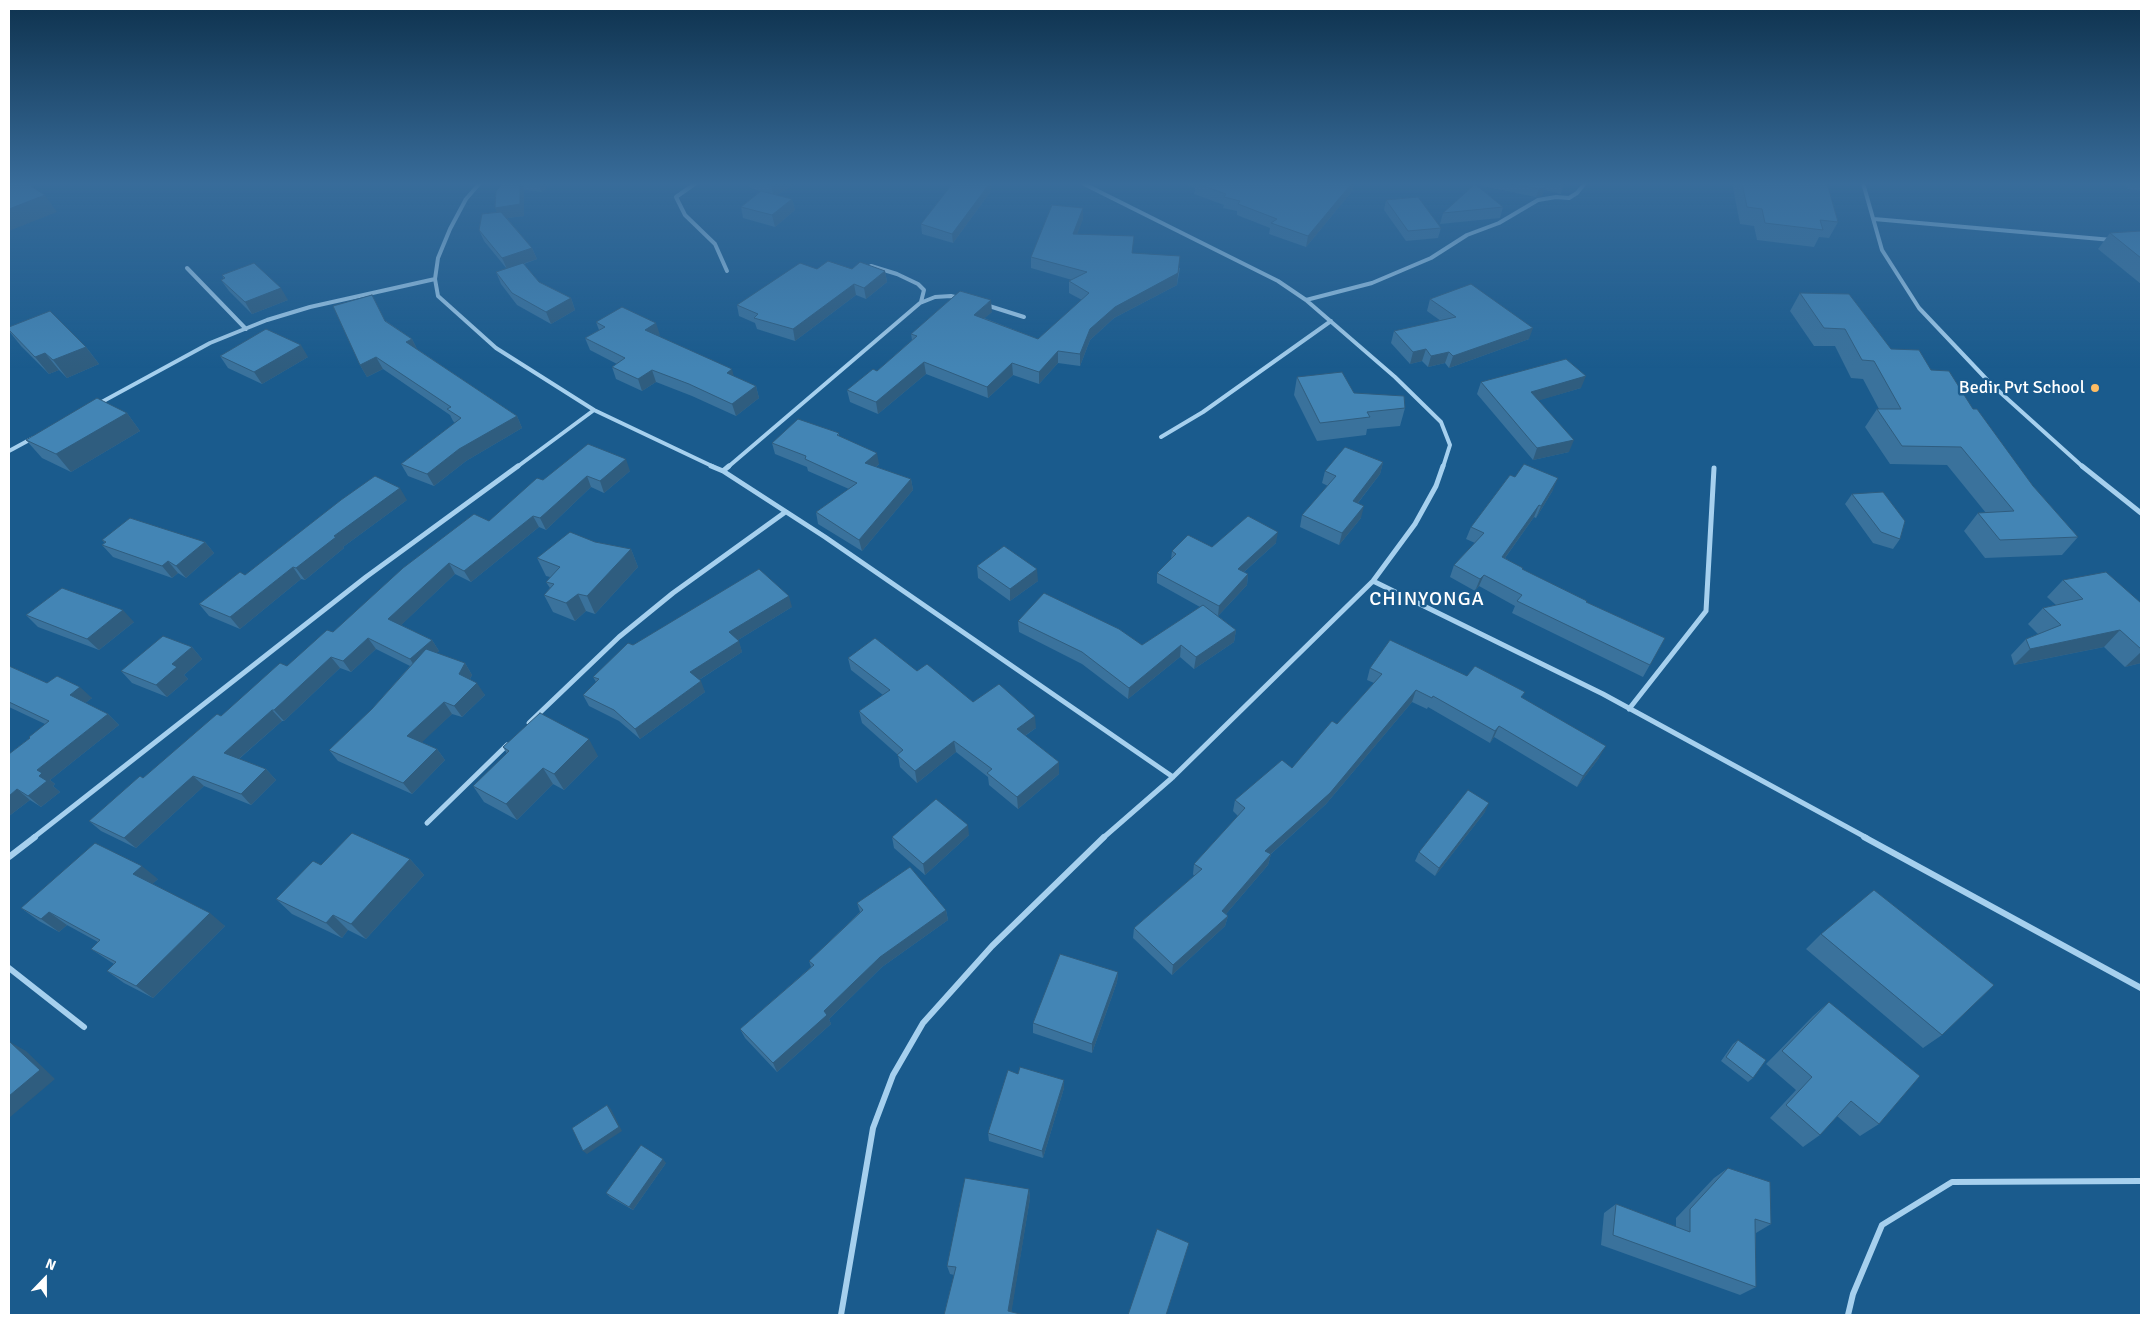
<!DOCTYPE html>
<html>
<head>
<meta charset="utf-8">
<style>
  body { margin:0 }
  #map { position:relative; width:2150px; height:1324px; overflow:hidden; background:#1a5b8d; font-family:Signika,sans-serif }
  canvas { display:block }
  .frame { position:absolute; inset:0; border:10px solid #fff; pointer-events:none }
  .north { position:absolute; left:20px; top:1254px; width:50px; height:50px; -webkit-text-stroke:4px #1a5b8d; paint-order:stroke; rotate:22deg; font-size:14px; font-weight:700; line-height:20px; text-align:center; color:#fff }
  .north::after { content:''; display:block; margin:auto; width:18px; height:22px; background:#fff; clip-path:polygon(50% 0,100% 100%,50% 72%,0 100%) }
</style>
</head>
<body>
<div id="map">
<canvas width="2150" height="1324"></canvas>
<div class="frame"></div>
<div class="north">N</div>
</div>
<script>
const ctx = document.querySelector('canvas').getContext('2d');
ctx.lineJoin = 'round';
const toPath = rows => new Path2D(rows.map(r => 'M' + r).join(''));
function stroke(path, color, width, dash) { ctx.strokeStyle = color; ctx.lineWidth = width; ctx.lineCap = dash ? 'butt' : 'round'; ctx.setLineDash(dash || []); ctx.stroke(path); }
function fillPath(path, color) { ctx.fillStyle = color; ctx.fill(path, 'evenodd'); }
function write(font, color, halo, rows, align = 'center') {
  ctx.font = font + ' Signika,sans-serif'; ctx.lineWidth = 5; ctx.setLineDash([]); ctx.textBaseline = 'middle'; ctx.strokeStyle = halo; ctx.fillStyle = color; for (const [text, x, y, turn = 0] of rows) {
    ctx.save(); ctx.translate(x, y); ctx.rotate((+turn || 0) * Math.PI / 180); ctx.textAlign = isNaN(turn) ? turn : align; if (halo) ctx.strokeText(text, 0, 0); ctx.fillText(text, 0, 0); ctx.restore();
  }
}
const minorFar2 = toPath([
  [480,183,466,199,450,229,438,258,435,279,438,296,496,348,594,410,714,467],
  [696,183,676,197,685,215,715,244,727,271],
  [1082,183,1278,281,1306,300,1395,377,1441,422,1450,445,1443,467],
  [1863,183,1882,250,1919,308,1992,385,2083,467],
  [1874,219,2112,240],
  [871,266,897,274,918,284,924,290,921,302],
  [187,268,246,329],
  [1306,300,1372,283,1431,258,1467,235,1499,223,1538,200,1556,197,1569,198,1577,193,1585,183],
  [986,305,1024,317],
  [98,404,210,343,267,320,310,307,435,279],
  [1161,437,1203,412,1331,321],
  [9,451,33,438],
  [517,467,594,410],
  [728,467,920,303,935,297,951,296,959,298]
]);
const minorFar1 = toPath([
  [711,466,723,471,825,537,1173,777],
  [2082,466,2141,513],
  [723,471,729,466],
  [1373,581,1603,694,1867,838],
  [1629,709,1706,611,1714,468],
  [529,723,619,637,673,593,784,513],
  [427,823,507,745],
  [33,838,366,577,518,466],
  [1103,838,1173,777,1373,581,1415,524,1436,486,1443,466]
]);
const minor = toPath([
  [1864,837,2141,988],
  [9,857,35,837],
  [9,968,84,1027],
  [841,1315,873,1128,893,1075,923,1023,992,946,1104,837],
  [1848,1315,1853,1294,1882,1225,1952,1182,2141,1181]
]);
const wall = toPath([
  [504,183,551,183,542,192,524,190,524,216,507,218,532,248,537,259,524,264,539,282,571,298,575,310,551,324,517,305,501,284,496,272,507,269,484,241,479,230,497,212],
  [748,183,797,183,777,195,792,199,795,210,775,227,743,218,741,207,760,191,749,187],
  [953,183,991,183,991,191,953,243,922,234,921,224],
  [1188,183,1354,183,1353,190,1306,247,1269,234,1270,228,1237,215,1237,211,1223,208,1224,205,1194,194,1195,188,1188,186],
  [1483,183,1564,183,1561,194,1544,190,1542,196,1536,197,1482,186],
  [1732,183,1827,183,1838,222,1829,238,1819,237,1814,247,1757,240,1754,226,1740,224],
  [2112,183,2141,183,2141,191,2128,189,2126,185],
  [1386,200,1441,228,1438,238,1406,241,1384,210],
  [1503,207,1500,218,1440,224,1443,213],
  [1083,208,1083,219,1077,234,1133,253,1180,268,1177,285,1114,318,1090,340,1080,366,1058,363,1039,384,1013,375,988,398,926,374,878,414,850,402,847,390,877,371,912,340,911,334,992,312,984,318,1038,339,1082,300,1069,293,1069,281,1072,280,1031,268,1031,257],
  [2141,231,2141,284,2098,249,2110,233],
  [817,269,852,269,885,271,887,282,866,299,856,295,795,341,757,329,755,323,739,316,737,305],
  [222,275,288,300,252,314,229,291,221,280,224,279],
  [1800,293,1891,349,1931,370,1973,409,2033,486,2078,537,2062,555,1985,558,1964,531,1978,513,1986,513,1947,465,1890,464,1865,427,1877,409,1879,409,1863,379,1851,378,1835,346,1814,346,1790,311],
  [1430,299,1529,339,1449,368,1445,363,1428,367,1422,361,1410,364,1391,343,1394,331,1441,321,1427,311],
  [386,321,412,339,417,349,517,416,522,428,466,461,434,486,408,476,401,464,455,423,453,421,450,415,383,369,367,377,360,365],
  [596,322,660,335,658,336,733,376,756,386,759,398,736,416,692,396,656,382,642,391,616,379,612,367,617,364,590,350,585,338,599,330],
  [9,331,86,347,99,364,67,378,59,370,49,374,21,346],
  [220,356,308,357,262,384,228,368],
  [1297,377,1405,408,1400,426,1367,429,1366,435,1317,441,1294,395],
  [1481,382,1581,388,1539,400,1569,452,1533,460,1477,394],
  [127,413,140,431,71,472,42,458,26,440],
  [839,433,839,436,879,464,876,467,911,479,913,490,862,551,818,524,816,512,849,489,808,471,807,467,775,454,772,443],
  [1383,462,1380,474,1358,503,1361,518,1339,545,1300,527,1302,515,1328,486,1322,483,1325,471],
  [630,471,604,493,591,487,546,530,539,527,471,582,455,574,401,625,432,640,439,651,436,653,465,663,472,675,470,679,485,695,462,717,452,714,421,742,437,749,445,760,412,794,338,761,329,750,372,709,410,666,376,649,351,672,340,668,284,721,282,721,239,759,266,769,276,780,251,805,204,786,136,848,101,831,89,821,287,666,489,521,543,480],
  [1553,490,1536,518,1534,517,1505,558,1523,570,1586,602,1665,638,1643,677,1512,613,1515,606,1479,586,1475,591,1450,577,1454,565,1475,543,1466,539,1471,527],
  [1852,494,1900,539,1893,549,1873,543,1845,504],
  [407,500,343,547,344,548,305,580,301,579,240,629,209,616,199,604,245,575],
  [102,540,205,542,214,553,186,578,178,573,172,578,113,557,102,545,105,543],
  [595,542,631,549,638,567,595,614,586,611,575,621,553,612,544,595,550,588,546,582,550,577,546,576,537,558],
  [1276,543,1244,572,1248,574,1247,585,1218,616,1236,630,1234,642,1194,669,1180,657,1128,699,1082,664,1019,632,1018,621,1142,645,1200,607,1157,583,1157,573,1171,559,1172,551],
  [977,566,1038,581,1010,601,978,578],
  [2063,580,2141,603,2141,663,2125,667,2104,647,2014,665,2011,655,2026,639,2038,634,2028,624,2043,608,2056,605,2047,597],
  [792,607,738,640,742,652,699,680,705,692,640,739,619,721,589,706,583,695,596,682,593,677,633,645],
  [26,615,134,622,99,650,38,627],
  [192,647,202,659,184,675,188,679,167,697,132,683,121,671],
  [848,658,917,671,973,702,1036,728,1025,736,1059,762,1059,774,1018,809,989,785,988,777,956,752,917,783,900,767,898,755,862,723,859,711,883,695,851,670],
  [9,666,47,683,92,698,85,703,108,714,119,725,50,780,55,784,53,786,60,792,41,807,30,800,9,816,9,754,30,738,45,724,9,707],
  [1370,668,1467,676,1522,698,1599,758,1577,787,1494,737,1490,743,1428,707,1427,709,1412,702,1326,804,1271,854,1268,865,1226,914,1228,916,1225,926,1172,975,1133,938,1134,928,1194,876,1193,874,1194,864,1238,816,1233,811,1235,800,1292,768,1337,724,1374,683,1367,680],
  [503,747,598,756,564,790,553,784,517,820,484,802,473,786,507,754],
  [1485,812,1435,876,1415,861,1419,852],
  [969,835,925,875,894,848,892,837],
  [410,859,424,875,366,939,348,930,342,938,292,914,276,899],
  [158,879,152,884,225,926,153,998,124,983,107,971,114,964,91,949,98,942,67,925,59,932,39,921,21,908],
  [857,903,946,910,948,920,882,967,829,1019,831,1024,777,1072,745,1038,740,1029,811,967,809,961,860,912],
  [1821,934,1942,1035,1923,1048,1806,949],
  [1118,972,1117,982,1092,1053,1033,1033,1033,1023],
  [1829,1002,1879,1124,1860,1136,1837,1116,1820,1135,1803,1147,1770,1118,1796,1090,1766,1064,1813,1016],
  [1738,1040,1753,1078,1748,1082,1721,1061,1733,1044],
  [1018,1074,1064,1080,1064,1088,1043,1158,989,1141,988,1133],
  [666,1163,633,1210,610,1197,606,1193],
  [1728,1168,1771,1224,1756,1233,1756,1287,1740,1295,1601,1245,1604,1213,1616,1204,1676,1227,1676,1218,1714,1178],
  [1029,1189,1030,1198,1011,1312,944,1315,954,1275,950,1274,947,1266]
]);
const shadedWall = toPath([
  [520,183,522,183,524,190,524,216,500,219,495,208],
  [538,183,551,183,542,192],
  [776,183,797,183,774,197,771,185],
  [990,183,991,183,991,191,953,243,952,234],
  [1352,183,1354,183,1353,190,1306,247,1308,236],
  [1546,183,1542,196,1536,197,1539,189],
  [45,195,57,212,9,231,9,209],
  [792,199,795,210,775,227,772,215],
  [1083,208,1083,219,1073,245,1073,234],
  [532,248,537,259,507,269,502,258],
  [1180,256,1177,285,1114,318,1090,340,1080,366,1080,354,1090,329,1115,307],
  [885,271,887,282,866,299,864,288],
  [854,284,856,295,795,341,793,329],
  [281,288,288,300,252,314,245,302],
  [571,298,575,310,551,324,546,312],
  [991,300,992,312,975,326,974,315],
  [656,323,660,335,649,341,645,330],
  [1533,328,1529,339,1449,368,1453,356],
  [412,339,418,351,406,342],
  [301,345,308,357,262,384,254,372],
  [86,347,99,364,67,378,53,360],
  [1426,349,1422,361,1410,364,1413,352],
  [1058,351,1058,363,1039,384,1039,372],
  [1449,352,1445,363,1428,367,1431,356],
  [45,353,59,370,49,374,35,357],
  [376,357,383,369,367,377,360,365],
  [924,362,926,374,878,414,876,402],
  [1012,363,1013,375,988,398,987,387],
  [732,369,735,381,727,373],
  [652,370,656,382,642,391,638,379],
  [1586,376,1581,388,1527,404,1531,392],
  [756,386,759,398,736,416,732,404],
  [127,413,140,431,71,472,56,454],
  [517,416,522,428,466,461,434,486,427,474,459,449],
  [1574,440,1569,452,1533,460,1537,448],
  [877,453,879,464,867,475,865,463],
  [626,459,630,471,604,493,600,481],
  [1383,462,1380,474,1350,513,1353,501],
  [587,476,591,487,546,530,540,518],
  [1558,478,1553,490,1536,518,1541,506],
  [911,479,913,490,862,551,859,540],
  [400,488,407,500,343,547,344,548,305,580,296,568,334,536],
  [1539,505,1534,517,1497,569,1502,557],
  [1364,506,1361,518,1339,545,1342,533],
  [533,516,539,527,471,582,464,571],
  [1278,532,1276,543,1236,579,1238,569],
  [205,542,214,553,186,578,176,566],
  [631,549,638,567,595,614,587,596],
  [168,561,178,573,172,578,162,566],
  [449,563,455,574,395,631,388,619],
  [293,567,301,579,240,629,230,617],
  [1037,569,1038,581,1010,601,1010,589],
  [1248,574,1247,585,1218,616,1219,606],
  [1484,575,1479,586,1475,591,1480,579],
  [578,594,586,611,575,621,566,603],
  [789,596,792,607,733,643,729,632],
  [123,610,134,622,99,650,87,639],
  [1236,630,1234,642,1194,669,1196,657],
  [2120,630,2104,647,2014,665,2030,649],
  [368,638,376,649,351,672,343,661],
  [432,640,439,651,417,670,410,659],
  [739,641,742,652,694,683,690,672],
  [1181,645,1180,657,1128,699,1129,688],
  [192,647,202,659,184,675,188,679,167,697,156,685,172,664],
  [2141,652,2141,663,2125,667],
  [331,657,340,668,284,721,274,710],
  [465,663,472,675,466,686,459,674],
  [701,681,705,692,640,739,635,729],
  [477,683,485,695,462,717,454,706],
  [80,687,92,698,81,706,70,695],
  [1416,690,1412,702,1326,804,1263,861,1265,851],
  [444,702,452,714,416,748,407,736],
  [272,710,282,721,234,763,224,753],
  [108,714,119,725,50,780,55,784,53,786,60,792,41,807,28,796,39,776,37,770],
  [1035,716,1036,728,1017,741,1017,729],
  [1499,726,1494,737,1490,743,1495,731],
  [589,739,598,756,564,790,554,774],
  [954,741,956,752,917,783,915,771],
  [1606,746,1599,758,1577,787,1583,776],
  [437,749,445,760,412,794,403,783],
  [1059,762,1059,774,1018,809,1017,797],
  [543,768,553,784,517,820,506,804],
  [266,769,276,780,251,805,241,794],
  [193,776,204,786,136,848,124,838],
  [17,789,30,800,9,816,9,796],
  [1489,803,1485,812,1435,876,1439,868],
  [968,825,969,835,925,875,923,864],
  [1271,854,1268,865,1220,921,1222,911],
  [410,859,424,875,366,939,351,924],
  [142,866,158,879,149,887,133,874],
  [946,910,948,920,882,967,829,1019,831,1024,777,1072,773,1063,824,1011,880,957],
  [49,912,67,925,59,932,41,919],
  [210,913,225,926,153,998,136,986],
  [333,915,348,930,342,938,326,923],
  [1228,916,1225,926,1172,975,1173,965],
  [1118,972,1117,982,1092,1053,1092,1044],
  [10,1042,26,1051,55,1079,9,1118],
  [1064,1080,1064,1088,1043,1158,1042,1151],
  [607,1105,611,1109,622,1131,587,1154,583,1151],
  [663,1159,666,1163,633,1210,629,1207],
  [1029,1189,1030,1198,1011,1315,1008,1311]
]);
const building = toPath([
  [9,183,26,183,45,195,9,209,9,183],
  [504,183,520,183,520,204,495,208,496,191,504,183],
  [764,183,776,183,771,185,764,183],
  [953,183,990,183,952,234,921,224,953,183],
  [1195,183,1352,183,1308,236,1271,223,1277,219,1238,204,1240,201,1224,197,1226,194,1195,183],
  [1507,183,1546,183,1545,188,1539,189,1507,183],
  [1548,183,1564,183,1564,186,1548,183],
  [1742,183,1827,183,1838,222,1820,220,1823,230,1765,223,1762,209,1747,207,1742,183],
  [1475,184,1503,207,1443,213,1475,184],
  [761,191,792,199,772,215,741,207,761,191],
  [1418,197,1441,228,1408,231,1386,200,1418,197],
  [1052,205,1083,208,1073,234,1134,236,1132,253,1180,256,1178,273,1115,307,1090,329,1080,354,1058,351,1039,372,1012,363,987,387,924,362,876,402,847,390,873,369,877,371,917,336,911,334,960,291,991,300,974,315,1038,339,1089,293,1069,281,1087,272,1031,257,1052,205],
  [501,212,532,248,502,258,479,230,482,214,501,212],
  [2141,231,2141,258,2110,233,2141,231],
  [828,261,852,269,860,262,885,271,864,288,854,284,793,329,754,318,758,314,737,305,800,263,817,269,828,261],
  [254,263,281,288,245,302,221,280,225,278,222,275,254,263],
  [523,263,539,282,571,298,546,312,512,293,496,272,523,263],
  [1471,284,1533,328,1453,356,1449,352,1431,356,1426,349,1413,352,1394,331,1456,317,1430,299,1471,284],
  [1800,293,1849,294,1891,349,1919,350,1931,370,1949,371,1973,409,1977,409,2033,486,2078,537,2000,540,1978,513,2014,511,1961,447,1902,446,1877,409,1901,409,1874,361,1862,360,1845,329,1824,328,1800,293],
  [372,295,385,321,412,339,406,342,517,416,459,449,427,474,401,464,461,418,447,409,451,407,376,357,360,365,333,306,372,295],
  [622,307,656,323,645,330,732,369,727,373,756,386,732,404,689,384,652,370,638,379,612,367,625,358,585,338,605,327,596,322,622,307],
  [50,311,86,347,53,360,45,353,35,357,9,330,9,327,50,311],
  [266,329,301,345,254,372,220,356,266,329],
  [1566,359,1586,376,1531,392,1574,440,1537,448,1481,382,1566,359],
  [1342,372,1354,393,1404,396,1405,408,1367,412,1370,417,1320,423,1297,377,1342,372],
  [97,398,127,413,56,454,26,440,97,398],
  [798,419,839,433,837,435,877,453,865,463,911,479,859,540,816,512,857,483,805,459,806,456,772,443,798,419],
  [588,444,626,459,600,481,587,476,540,518,533,516,464,571,449,563,388,619,432,640,410,659,368,638,343,661,331,657,274,710,272,710,224,753,266,769,241,794,193,776,124,838,89,821,140,776,143,778,217,714,221,716,280,663,287,666,327,630,333,632,403,568,474,514,489,521,537,478,543,480,588,444],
  [1345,447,1383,462,1353,501,1364,506,1342,533,1302,515,1336,476,1325,471,1345,447],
  [1524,464,1558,478,1541,506,1539,505,1502,557,1523,568,1522,569,1587,601,1586,602,1665,638,1650,665,1517,601,1522,595,1484,575,1480,579,1454,565,1484,533,1471,527,1510,475,1515,477,1524,464],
  [375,476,400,488,334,536,336,537,296,568,293,567,230,617,199,604,240,572,245,575,341,500,375,476],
  [1883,492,1905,521,1900,539,1881,532,1852,494,1883,492],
  [1248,516,1278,532,1238,569,1248,574,1219,606,1157,573,1176,554,1172,551,1188,535,1212,547,1248,516],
  [130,518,205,542,176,566,168,561,162,566,102,545,106,542,102,540,130,518],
  [570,532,595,542,631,549,587,596,578,594,566,603,544,595,554,584,546,582,560,567,537,558,570,532],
  [1004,546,1037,569,1010,589,977,566,1004,546],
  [759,569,789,596,729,632,739,641,690,672,701,681,635,729,614,710,583,695,599,679,593,677,628,643,633,645,759,569],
  [2106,572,2141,603,2141,649,2120,630,2030,649,2026,639,2061,625,2043,608,2083,599,2063,580,2106,572],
  [62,588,123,610,87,639,26,615,62,588],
  [1044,593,1119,629,1142,645,1203,605,1236,630,1196,657,1181,645,1129,688,1082,652,1018,621,1044,593],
  [163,636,192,647,172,664,177,667,156,685,121,671,163,636],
  [875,638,917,671,927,664,973,702,999,684,1035,716,1017,729,1059,762,1017,797,987,773,992,769,954,741,915,771,897,755,903,750,859,711,890,690,848,658,875,638],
  [1390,640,1467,676,1475,666,1525,692,1521,697,1606,746,1583,776,1499,726,1495,731,1433,696,1432,698,1416,690,1330,793,1265,851,1271,854,1222,911,1228,916,1173,965,1134,928,1202,869,1194,864,1245,808,1235,800,1282,760,1292,768,1332,721,1337,724,1382,674,1370,668,1390,640],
  [426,649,465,663,459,674,477,683,454,706,444,702,407,736,437,749,403,783,329,750,372,709,426,649],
  [9,666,47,683,57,676,80,687,70,695,108,714,37,770,42,773,39,776,47,781,28,796,17,789,9,796,9,754,30,738,29,737,49,721,9,702,9,666],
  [540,713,589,739,554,774,543,768,506,804,473,786,509,751,503,747,540,713],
  [1468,790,1489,803,1439,868,1419,852,1468,790],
  [936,799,968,825,923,864,892,837,936,799],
  [352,833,410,859,351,924,333,915,326,923,276,899,313,861,321,865,352,833],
  [95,843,142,866,133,874,210,913,136,986,107,971,116,962,91,949,100,940,49,912,41,919,21,908,95,843],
  [910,867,946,910,880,957,824,1011,827,1015,773,1063,740,1029,814,965,809,961,863,910,857,903,910,867],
  [1874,890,1994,985,1942,1035,1821,934,1874,890],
  [1060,954,1118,972,1092,1044,1033,1023,1060,954],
  [1829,1002,1920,1076,1879,1124,1851,1101,1820,1135,1786,1105,1812,1077,1782,1051,1829,1002],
  [1738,1040,1766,1060,1753,1078,1726,1057,1738,1040],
  [10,1042,40,1070,9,1096,9,1043,10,1042],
  [1020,1067,1064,1080,1042,1151,988,1133,1008,1070,1018,1074,1020,1067],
  [607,1105,619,1127,583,1151,572,1128,607,1105],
  [641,1145,663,1159,629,1207,606,1193,641,1145],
  [1728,1168,1770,1182,1771,1224,1755,1219,1756,1287,1613,1235,1616,1204,1690,1232,1690,1209,1728,1168],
  [965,1178,1029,1189,1008,1311,1024,1315,944,1315,956,1267,947,1266,965,1178],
  [1157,1229,1189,1243,1166,1315,1128,1315,1157,1229]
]);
const markers = [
  [2095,388,5,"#ffbd63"]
];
const poiNames = [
  ["Bedir Pvt School",2085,388]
];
const quarterNames = [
  ["CHINYONGA",1427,600]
];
stroke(minorFar2, '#a6d0ee', 4);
stroke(minorFar1, '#a6d0ee', 5);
stroke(minor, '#a6d0ee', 6);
fillPath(wall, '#3a729c');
fillPath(shadedWall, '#2f5d7f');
fillPath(building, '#4385b5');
stroke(building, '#2f5d7f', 1);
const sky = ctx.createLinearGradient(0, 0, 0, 368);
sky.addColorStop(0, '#0e324e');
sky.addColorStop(0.5, '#386c9a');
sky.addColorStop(1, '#386c9a00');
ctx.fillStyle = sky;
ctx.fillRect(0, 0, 2150, 368);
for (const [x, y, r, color] of markers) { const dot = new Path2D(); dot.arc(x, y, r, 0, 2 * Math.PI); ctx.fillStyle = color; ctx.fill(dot); stroke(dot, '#1a5b8d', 2); }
write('18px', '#fff', '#1a5b8d', poiNames, 'right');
ctx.letterSpacing = '1px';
write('20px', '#fff', '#1a5b8d', quarterNames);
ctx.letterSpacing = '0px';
</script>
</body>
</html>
